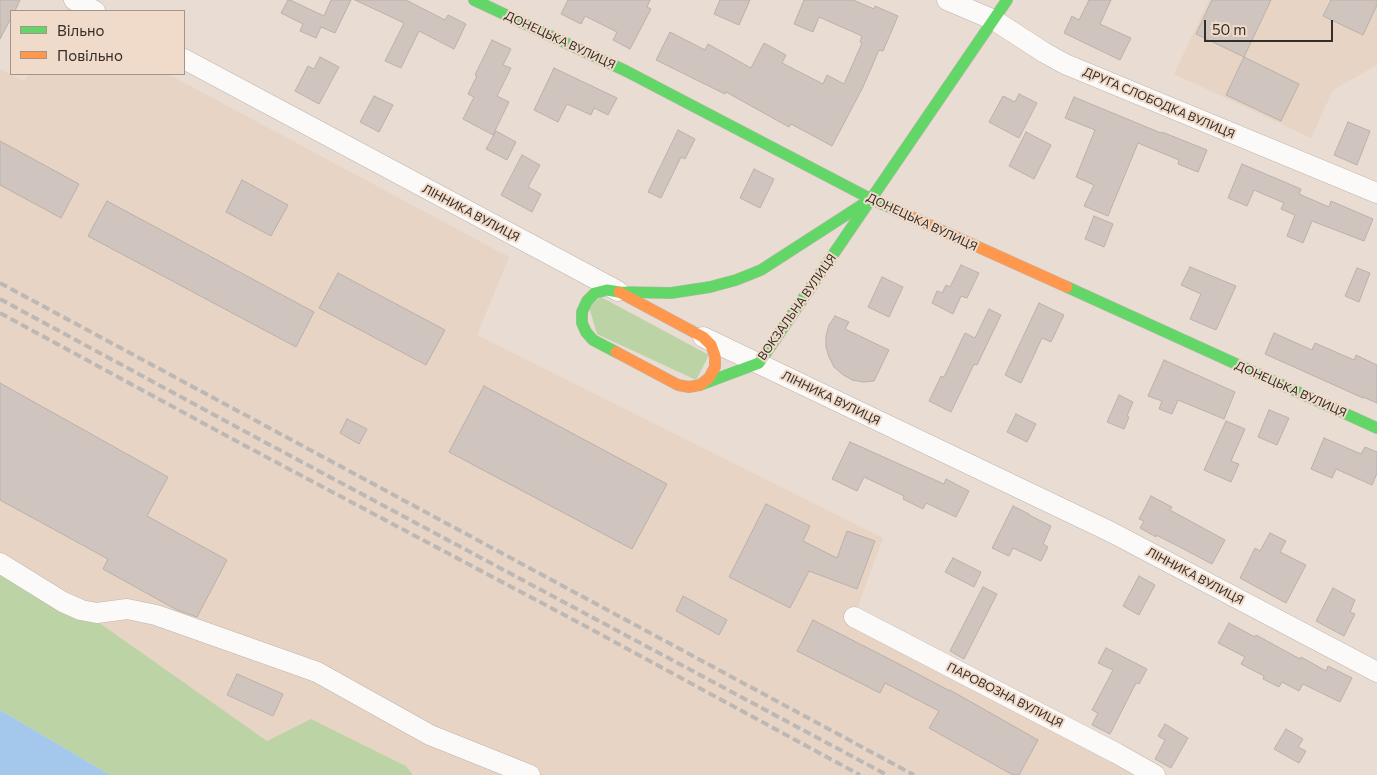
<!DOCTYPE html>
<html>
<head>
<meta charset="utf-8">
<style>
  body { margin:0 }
  #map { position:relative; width:1377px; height:775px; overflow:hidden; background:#e8dcd3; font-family:Commissioner,sans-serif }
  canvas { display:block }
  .legend { position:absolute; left:10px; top:10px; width:175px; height:65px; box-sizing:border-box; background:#f0dbcb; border:1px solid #a59589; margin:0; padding:6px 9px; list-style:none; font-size:15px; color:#352d27 }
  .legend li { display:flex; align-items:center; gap:10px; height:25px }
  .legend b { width:25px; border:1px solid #a59589 }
  .scale { position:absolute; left:1204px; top:20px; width:129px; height:22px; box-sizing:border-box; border:2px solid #352d27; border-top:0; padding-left:6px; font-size:15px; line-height:18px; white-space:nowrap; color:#352d27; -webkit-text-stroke:4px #f0dbcb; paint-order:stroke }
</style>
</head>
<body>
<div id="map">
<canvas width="1377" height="775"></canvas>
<ul class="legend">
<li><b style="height:6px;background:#63d668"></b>Вільно</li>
<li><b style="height:6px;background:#ff974d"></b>Повільно</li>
</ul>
<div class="scale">50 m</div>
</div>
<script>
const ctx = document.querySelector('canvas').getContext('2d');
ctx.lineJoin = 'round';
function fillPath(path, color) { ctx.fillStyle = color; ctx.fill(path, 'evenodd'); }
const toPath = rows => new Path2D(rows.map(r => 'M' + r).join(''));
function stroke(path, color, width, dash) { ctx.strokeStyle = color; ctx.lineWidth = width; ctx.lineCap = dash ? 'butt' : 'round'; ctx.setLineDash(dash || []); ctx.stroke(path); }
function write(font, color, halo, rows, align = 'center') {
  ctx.font = font + ' Commissioner,sans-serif'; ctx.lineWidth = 4; ctx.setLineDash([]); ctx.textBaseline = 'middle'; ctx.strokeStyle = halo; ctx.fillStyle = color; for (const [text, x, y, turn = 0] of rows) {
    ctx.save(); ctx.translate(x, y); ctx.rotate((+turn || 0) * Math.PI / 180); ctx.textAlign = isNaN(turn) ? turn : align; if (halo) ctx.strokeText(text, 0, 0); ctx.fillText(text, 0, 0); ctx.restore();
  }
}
const built = toPath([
  [1209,0,1377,0,1377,65,1333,90,1311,138,1174,74],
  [0,69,24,81,29,74,168,74,509,257,477,335,883,538,854,617,1139,775,413,775,406,766,311,719,267,741,57,593,0,558]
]);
const green = toPath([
  [601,297,709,355,696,380,597,334,589,307],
  [0,558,57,593,267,741,311,719,406,766,413,775,110,775,0,710]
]);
const water = toPath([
  [0,710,110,775,0,775]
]);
const building = toPath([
  [0,0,20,0,15,11,11,11,11,18,0,39,0,0],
  [288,0,290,0,324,16,331,0,351,0,335,33,321,27,316,38,300,31,303,24,281,13,288,0],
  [355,0,406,0,445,20,448,15,466,24,454,49,419,31,401,68,385,61,404,23,355,0],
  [568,0,650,0,647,7,651,9,630,49,613,40,617,32,585,16,581,24,561,14,568,0],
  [720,0,750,0,739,25,714,14,720,0],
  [804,0,853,0,874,9,875,6,898,16,883,51,879,50,863,87,832,146,791,124,789,127,726,92,725,94,656,60,670,32,705,50,708,44,751,68,764,43,786,55,782,63,823,84,827,75,844,84,862,43,860,42,862,36,819,17,813,32,794,24,804,0],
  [1089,0,1111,0,1100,24,1131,38,1120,60,1064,33,1072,16,1079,20,1089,0],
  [1212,0,1271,0,1244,57,1196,34,1212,0],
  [1331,0,1377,0,1377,5,1363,35,1323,16,1331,0],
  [492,40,511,49,503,65,511,68,497,96,509,102,493,135,463,119,474,97,468,94,477,76,475,75,492,40],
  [320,57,339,67,319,104,295,91,308,66,314,69,320,57],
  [1244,57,1299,84,1281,121,1226,95,1244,57],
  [554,68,617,98,608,115,594,108,591,115,567,104,558,122,534,110,554,68],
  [1019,94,1037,103,1019,138,989,122,1003,96,1015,102,1019,94],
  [374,96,393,105,379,132,360,122,374,96],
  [1074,97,1161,133,1162,132,1207,150,1198,172,1178,164,1179,160,1138,143,1108,216,1084,206,1094,185,1076,177,1095,130,1065,118,1074,97],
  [1348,122,1370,131,1357,165,1334,155,1348,122],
  [678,130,695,139,685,159,681,157,661,198,648,192,678,130],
  [496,131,516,142,507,160,486,149,496,131],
  [1026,132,1051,145,1034,179,1009,166,1026,132],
  [0,141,79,184,61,218,0,185,0,141],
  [522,155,540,165,528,187,541,194,532,212,501,195,522,155],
  [1242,164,1301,189,1299,194,1329,207,1331,201,1373,219,1364,241,1312,221,1303,243,1287,236,1295,215,1281,209,1284,203,1254,190,1247,206,1228,198,1242,164],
  [754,169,774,179,760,208,740,198,754,169],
  [242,180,288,205,271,236,226,212,242,180],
  [107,201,314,312,296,347,88,236,107,201],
  [1094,216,1113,224,1104,247,1085,239,1094,216],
  [961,265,979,273,967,298,961,296,953,314,932,303,937,291,942,293,946,285,950,287,961,265],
  [1190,267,1236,286,1216,330,1190,319,1201,294,1181,285,1190,267],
  [1357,268,1370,273,1359,302,1345,296,1357,268],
  [338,273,445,330,426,365,319,308,338,273],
  [882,277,903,287,889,317,868,307,882,277],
  [1039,303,1064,315,1051,342,1042,338,1021,383,1005,375,1039,303],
  [989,309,1001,315,977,365,974,364,951,412,929,401,941,376,944,377,965,333,975,338,989,309],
  [835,316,849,322,845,329,889,350,874,381,863,382,852,380,842,374,834,367,829,357,826,347,826,336,829,325,835,316],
  [1274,333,1312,350,1315,343,1354,360,1356,355,1377,365,1377,403,1363,397,1363,398,1265,354,1274,333],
  [1164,360,1235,392,1224,419,1178,400,1172,414,1159,409,1162,401,1148,396,1164,360],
  [0,383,168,477,147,516,227,560,197,617,177,610,103,569,108,559,0,500,0,383],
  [484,386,667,484,632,549,449,452,484,386],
  [1119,395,1133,402,1127,416,1129,417,1124,429,1107,422,1119,395],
  [1269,410,1289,418,1277,445,1258,437,1269,410],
  [1016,414,1036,424,1027,442,1007,432,1016,414],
  [347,419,367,429,359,444,340,433,347,419],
  [1226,421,1245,429,1231,461,1239,464,1231,482,1204,470,1226,421],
  [1324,438,1361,454,1365,447,1377,452,1377,473,1372,485,1336,469,1332,478,1311,469,1324,438],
  [850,442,944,484,946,479,969,491,956,517,926,503,923,509,903,499,904,496,864,477,857,491,832,479,850,442],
  [1151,496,1172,507,1170,510,1225,540,1212,564,1176,545,1156,535,1156,537,1140,528,1144,521,1139,519,1151,496],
  [766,504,810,526,803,541,837,558,847,531,875,541,857,589,809,571,790,608,729,577,766,504],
  [1013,506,1029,514,1029,515,1051,526,1043,544,1048,547,1041,561,1013,548,1009,556,992,548,1013,506],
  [1270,533,1286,541,1280,552,1306,565,1286,603,1240,578,1255,548,1260,551,1270,533],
  [953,558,981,572,974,587,945,572,953,558],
  [1139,576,1155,585,1139,615,1123,606,1139,576],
  [983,587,997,594,964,659,950,651,983,587],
  [1333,588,1355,600,1350,612,1355,614,1344,636,1316,621,1333,588],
  [683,596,727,620,719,635,676,611,683,596],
  [813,620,899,664,950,691,950,690,1038,740,1019,775,1013,775,929,728,939,711,885,683,880,693,797,651,813,620],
  [1229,623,1255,637,1256,635,1300,659,1301,657,1326,671,1328,666,1352,678,1340,702,1303,684,1299,691,1282,682,1279,687,1263,679,1264,676,1241,664,1245,657,1218,643,1229,623],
  [1106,648,1147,669,1139,684,1136,683,1110,734,1092,725,1098,713,1092,710,1113,670,1098,663,1106,648],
  [237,674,283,694,273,716,227,695,237,674],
  [1165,724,1188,738,1171,768,1155,759,1165,740,1158,736,1165,724],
  [1286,729,1303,739,1298,747,1306,751,1299,763,1274,749,1286,729]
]);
const street = toPath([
  [74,0,95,11],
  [947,0,994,20,1045,53,1065,64,1377,193],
  [184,59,618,291],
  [703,337,1111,532,1377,672],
  [0,563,63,602,81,610,97,613,127,609,156,615,317,672,430,735,530,775],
  [854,617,1116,753,1155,775]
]);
const fast = toPath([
  [474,0,626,71,871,199,905,214],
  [1067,287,1377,428],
  [616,352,593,340,586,332,582,323,582,312,587,301,595,293,607,290,619,292,671,293,710,287,736,280,761,270,871,199],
  [700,385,759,363,1007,0]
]);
const slow = toPath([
  [905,214,1067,287],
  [616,352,678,385,689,387,700,385,709,378,715,367,715,356,711,345,703,337,619,292]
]);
const rail = toPath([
  [0,283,914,775],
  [0,299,244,431,887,775],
  [0,313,238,442,587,627,860,775]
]);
const streetNames = [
  ["ДОНЕЦЬКА ВУЛИЦЯ",560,40,25],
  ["ДРУГА СЛОБОДКА ВУЛИЦЯ",1159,103,23],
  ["ЛІННИКА ВУЛИЦЯ",471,213,28],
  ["ДОНЕЦЬКА ВУЛИЦЯ",922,222,25],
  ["ВОКЗАЛЬНА ВУЛИЦЯ",797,307,-55],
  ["ДОНЕЦЬКА ВУЛИЦЯ",1291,389,24],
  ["ЛІННИКА ВУЛИЦЯ",831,398,26],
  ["ЛІННИКА ВУЛИЦЯ",1195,576,28],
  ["ПАРОВОЗНА ВУЛИЦЯ",1005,695,27]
];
fillPath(built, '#e8d4c4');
fillPath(green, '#bcd3a5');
fillPath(water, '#a3c8eb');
fillPath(building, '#cfc4be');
stroke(building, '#bab1ab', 1);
stroke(street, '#beb5ae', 21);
stroke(fast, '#beb5ae', 12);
stroke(slow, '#beb5ae', 12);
stroke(street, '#fcfaf8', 20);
stroke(fast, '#63d668', 11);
stroke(slow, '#ff974d', 11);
stroke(rail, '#bcb8b6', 4, [8, 4]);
write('12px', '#352d27', '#f0dbcb', streetNames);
</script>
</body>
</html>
